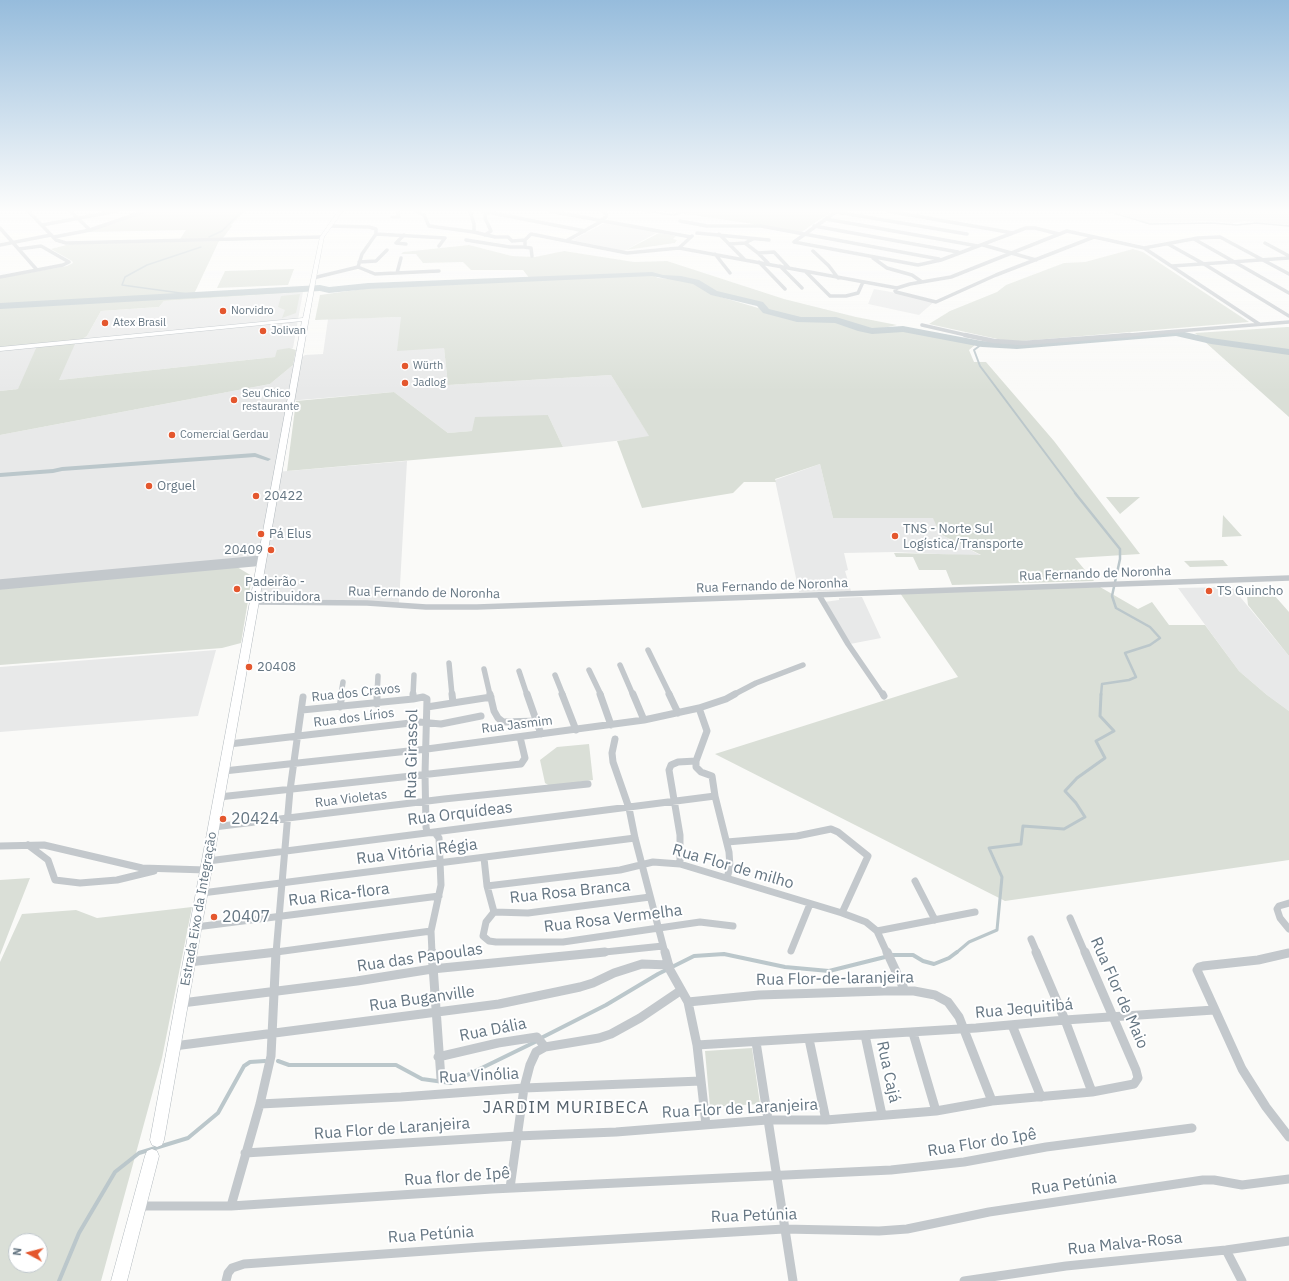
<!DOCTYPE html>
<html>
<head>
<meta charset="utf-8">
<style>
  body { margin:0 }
  #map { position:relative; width:1289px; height:1281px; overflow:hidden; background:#fafaf8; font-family:"IBM Plex Sans",sans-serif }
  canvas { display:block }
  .north { position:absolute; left:8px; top:1233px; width:40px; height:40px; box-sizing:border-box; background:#fff; border:1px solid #c1c8cd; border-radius:50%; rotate:277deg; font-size:11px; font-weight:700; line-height:16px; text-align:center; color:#657683 }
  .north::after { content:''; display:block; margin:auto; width:14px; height:18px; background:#e4572e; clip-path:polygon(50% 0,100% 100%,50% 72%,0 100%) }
</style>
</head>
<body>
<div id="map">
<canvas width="1289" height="1281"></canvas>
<div class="north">N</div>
</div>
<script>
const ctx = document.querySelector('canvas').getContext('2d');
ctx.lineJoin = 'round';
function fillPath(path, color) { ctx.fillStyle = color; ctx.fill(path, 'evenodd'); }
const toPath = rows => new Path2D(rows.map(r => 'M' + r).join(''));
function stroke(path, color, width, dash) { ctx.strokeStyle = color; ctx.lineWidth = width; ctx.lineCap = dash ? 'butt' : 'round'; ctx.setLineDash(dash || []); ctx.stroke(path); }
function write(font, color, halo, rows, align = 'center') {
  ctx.font = font + ' "IBM Plex Sans",sans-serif'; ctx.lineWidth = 4; ctx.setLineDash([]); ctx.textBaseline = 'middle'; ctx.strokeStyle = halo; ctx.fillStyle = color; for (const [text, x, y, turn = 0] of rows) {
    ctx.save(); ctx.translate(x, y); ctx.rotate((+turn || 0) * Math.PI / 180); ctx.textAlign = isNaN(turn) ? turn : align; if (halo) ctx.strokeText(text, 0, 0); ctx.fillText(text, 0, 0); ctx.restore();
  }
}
const built = toPath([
  [1110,211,1289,211,1289,225,1245,221,1233,223,1210,221,1149,223],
  [605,223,609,223,658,232,624,251,572,240],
  [874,289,891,292,934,302,919,315,868,304],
  [303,292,293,348,275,357,59,380,18,389,0,391,0,351,75,344,87,336,101,311,159,307,164,301],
  [401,317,444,348,448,385,611,375,650,437,563,447,548,415,472,431,448,433,394,392,288,401,276,472,407,461,399,603,253,597,262,557,0,580,0,435,270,384,305,355,323,354,328,319],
  [820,464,833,518,934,518,940,534,982,556,894,552,844,553,848,570,845,571,851,591,799,592,775,480],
  [1232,587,1289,656,1289,711,1267,695,1239,671,1178,588],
  [862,597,881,638,850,644,824,602,839,600,839,598],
  [216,650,198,716,0,732,0,667]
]);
const green = toPath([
  [149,211,245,211,231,225,232,226,223,238,180,239,186,230,88,232],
  [664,211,832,211,800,233,761,225],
  [659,233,676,236,673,239,677,240,675,243,626,250],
  [219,241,194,294,0,304,0,278,67,266,73,263,72,261,51,249,70,244],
  [469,245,512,256,535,257,564,251,634,262,667,261,784,299,856,317,897,325,874,330,838,319,803,321,834,321,866,332,914,331,975,345,969,350,974,362,986,362,1054,441,1140,554,1075,558,1094,581,952,585,946,570,919,570,913,557,896,557,894,553,981,555,940,534,933,518,833,518,820,464,775,479,776,482,744,482,733,493,642,508,617,441,649,436,611,375,448,385,444,348,397,351,401,317,315,320,320,295,363,289,634,275,530,279,523,270,471,270,463,262,423,263,416,254,401,254,403,252],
  [651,274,662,277,681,278,696,282,714,293,760,304,765,310,714,295,695,283,678,279,658,278],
  [1133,249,1143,252,1249,322,1011,342,929,324,950,311,997,292,1006,285,1064,263,1085,262],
  [294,269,288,285,217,288,225,271],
  [306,289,303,292,164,301,159,307,101,311,87,336,75,344,59,380,275,357,277,350,289,348,296,350,293,365,270,384,0,435,0,391,18,389,37,346,0,349,0,306],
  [300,294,296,313,282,318,285,310,278,307,281,296],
  [1289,327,1289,417,1195,333,1287,327],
  [394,392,448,433,472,431,475,417,548,415,563,447,287,471,296,401],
  [1106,497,1140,497,1120,514],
  [1223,515,1242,536,1222,537],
  [1223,560,1228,566,1190,567,1184,561],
  [237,567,252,576,241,643,222,648,0,665,0,589],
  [1100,587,1138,609,1152,602,1169,625,1205,625,1239,671,1267,695,1289,711,1289,860,1005,901,715,754,958,677,900,593],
  [1274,595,1289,612,1289,656,1248,605,1247,596],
  [589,744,593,780,550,786,545,783,540,760,557,747],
  [30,878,17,911,0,955,0,880],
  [192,907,162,1058,101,1281,0,1281,0,962,22,914,76,910,97,918],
  [16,1241,40,1241,40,1265,16,1265],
  [752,1048,760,1104,710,1107,705,1051]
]);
const streamFar4 = toPath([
  [643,211,674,215,687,211],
  [1107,211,1150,224,1212,223,1237,225,1256,223,1289,226],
  [209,237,222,231,242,211],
  [195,295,122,285,125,277,147,265,201,247]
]);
const streamFar3 = toPath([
  [982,344,974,350,980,366,1076,494]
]);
const streamFar2 = toPath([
  [1075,493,1120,549,1120,559,1112,596,1116,608,1150,627,1160,638,1150,645,1125,653,1136,677,1129,680,1102,684,1101,695]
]);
const streamFar1 = toPath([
  [956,953,969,942,997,930,1002,877,989,848,1021,844,1023,826,1064,829,1085,817,1076,803,1065,791,1077,778,1105,758,1096,741,1114,731,1100,716,1101,694]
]);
const stream = toPath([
  [892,955,913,955,923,961,934,964,949,958,957,952],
  [541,1038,606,1005,658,974,694,956,724,954,785,967,829,971,885,957],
  [278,1061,289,1065,396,1065,422,1079,451,1083,537,1041],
  [59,1281,79,1233,115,1172,139,1153,188,1138,218,1113,244,1066,250,1062,265,1061]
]);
const canal = toPath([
  [255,453,271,459,268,461,255,457,62,471,53,473,0,477,0,473,53,469,62,467,255,453]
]);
const river = toPath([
  [652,272,663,275,681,276,699,280,717,291,763,302,769,309,801,317,836,317,872,328,903,326,982,341,1017,343,1176,330,1211,338,1289,349,1289,355,1211,344,1176,336,1017,349,982,347,903,332,872,334,858,331,835,323,797,322,763,313,757,306,711,295,693,284,652,276,368,289,329,293,320,291,0,309,0,303,320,285,329,287,368,283,652,272]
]);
const minorFar4 = toPath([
  [28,211,56,240,66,243,322,237],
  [70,211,90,230],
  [415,211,424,215,429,226,474,232,495,237,508,237,512,241,525,240],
  [470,211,474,224,474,232],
  [482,211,585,231],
  [549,211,691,237],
  [837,211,794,242,918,265,941,260,1026,228,1035,228,1059,234],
  [887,211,1013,233],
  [836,212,967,234],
  [392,217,399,217,397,211],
  [826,219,978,246],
  [600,221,606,217,606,214,602,211],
  [680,221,707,226,761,226,939,259],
  [42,225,117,211],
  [329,226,369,227,376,229,376,234,362,254,358,267],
  [814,226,958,252],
  [0,228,37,270],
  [697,233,769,240],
  [376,234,445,238],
  [719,234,744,259],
  [404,235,396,243,406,244],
  [485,235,491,231,485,218,486,212],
  [54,237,90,230,145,211],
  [753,239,745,243,758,253],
  [1194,239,1289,293],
  [466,240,510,247,525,247,525,240,531,234,627,253,679,248,897,288,910,284,951,277,1067,231,1144,248,1198,238,1220,237,1289,274],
  [566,241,602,221],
  [1265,243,1289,256],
  [729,244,745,243],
  [1168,244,1204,264,1289,316],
  [0,245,51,235],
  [983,245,1036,260],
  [439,246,445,238],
  [524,247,531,248,532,256],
  [679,248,692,236],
  [1144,248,1259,324],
  [813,251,829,266,838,278],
  [715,254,730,273],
  [873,258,887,268,912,275,922,282],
  [359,262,376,261,387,250],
  [759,262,785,289],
  [768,263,758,253,774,252,789,268],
  [780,266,802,288],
  [1172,266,1289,258],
  [358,267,375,274,439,271],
  [805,271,830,296,846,296,858,293,863,282],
  [397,273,401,258],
  [0,277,63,265,69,262,41,246,19,249],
  [313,278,358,267],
  [897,288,895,291,896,292,936,302,996,275,1094,237],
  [922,325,970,336],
  [1117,336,1289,322]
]);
const minorFar3 = toPath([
  [965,335,994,341,1023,343,1130,335]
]);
const minorFar2 = toPath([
  [0,582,263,558],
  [0,587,262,563],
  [819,595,848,644,883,695],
  [255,602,367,603,426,607,477,607,1289,578],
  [648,650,670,695],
  [449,663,452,695],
  [620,665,633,695],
  [484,669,490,695],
  [589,670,601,695],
  [519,671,527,695],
  [555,675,563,695],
  [341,695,343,682],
  [377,695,378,676],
  [413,695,414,675],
  [733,695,756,683,803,665]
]);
const minorFar1 = toPath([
  [413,694,413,699,423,697,427,699,425,774,426,827,427,832,435,833,439,838,441,885,431,931,432,953],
  [452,694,453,703],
  [490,694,494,711,498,718,503,722,538,721],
  [527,694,541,734],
  [562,694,576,730],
  [600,694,611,725],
  [633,694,644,720],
  [669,694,678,713],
  [883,694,884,696],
  [377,704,377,694],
  [340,707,342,694],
  [427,707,491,697],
  [699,708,707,731,696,761,696,767,701,772,712,776,715,796,729,852,730,867,727,878],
  [302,710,413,699],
  [615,739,612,753,613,762,629,808,635,838,665,953],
  [229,744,419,722,441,724,481,716],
  [224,771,427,749,644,720,699,708,726,699,735,694],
  [219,797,521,764,525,758,520,737],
  [214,827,444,799,588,784],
  [727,842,797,836,831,829,838,832,868,856,842,913],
  [28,845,48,860,55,880,80,883,117,880,154,871],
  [0,846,44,845,142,868,206,870],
  [484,858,487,886,494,912],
  [208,861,715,796],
  [680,864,680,835,669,770,671,765,678,762,696,761],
  [915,881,935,920],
  [487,886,620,870,653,862,680,864,842,913,866,922,877,931,887,953],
  [202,893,635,838],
  [1289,903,1279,906,1277,909,1280,918,1289,929],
  [494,912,486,922,483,936,489,941,496,942,563,942,700,922,733,926],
  [494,912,528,913,650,897],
  [1070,918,1085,953],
  [196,927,439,896],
  [877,931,975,912],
  [1031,939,1037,953],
  [791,951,810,904],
  [269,953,431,931],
  [276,953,290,790,303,697],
  [595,953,663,946]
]);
const minor = toPath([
  [432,952,441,1079],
  [665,952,670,970,688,1002,697,1045,706,1125],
  [887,952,905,991],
  [1036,952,1065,1020,1092,1092],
  [1289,953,1258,960,1203,966,1199,967,1197,970,1242,1069,1266,1107,1289,1137],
  [189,962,277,952],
  [688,1002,759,995,884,991,914,991,935,995,948,1002,959,1017,992,1101],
  [182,1003,357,981,432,969,605,952],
  [1012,1025,1041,1097],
  [913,1033,936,1111],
  [865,1035,882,1115],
  [809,1039,826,1120],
  [756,1042,793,1281],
  [697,1045,976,1028,1065,1020,1214,1010],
  [174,1046,499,1004,580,987,593,983,614,973,642,964,669,965],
  [438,1057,498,1043,537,1037,545,1047],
  [260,1104,401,1097,524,1088,701,1081],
  [245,1153,517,1136,616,1132,767,1120,826,1120,936,1111,992,1101,1092,1092,1134,1084,1138,1078,1136,1070,1085,952],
  [510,1188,524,1088,530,1065,536,1052,545,1047,599,1038,611,1034,640,1018,680,991],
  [139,1206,231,1206,492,1189,891,1170,964,1162,1046,1147,1192,1128],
  [231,1206,260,1104,271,1056,276,952],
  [1226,1250,1242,1281],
  [226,1281,228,1273,232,1268,244,1264,482,1247,784,1229,879,1231,907,1229,989,1212,1203,1180,1214,1180,1242,1185,1289,1179],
  [964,1281,1066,1266,1226,1250,1289,1241]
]);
const secondary = toPath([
  [338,211,343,211,324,237,316,278,164,1140,162,1145,157,1147,152,1145,150,1140,302,321,0,351,0,347,303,318,320,237,338,211],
  [152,1149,157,1151,159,1156,127,1281,111,1281,145,1156,147,1151,152,1149]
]);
const markers = [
  [223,311,4,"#e4572e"],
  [105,323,4,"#e4572e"],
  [263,331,4,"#e4572e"],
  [405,366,4,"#e4572e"],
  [405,383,4,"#e4572e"],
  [234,400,4,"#e4572e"],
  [172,435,4,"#e4572e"],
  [149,486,4,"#e4572e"],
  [256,496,4,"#e4572e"],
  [261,534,4,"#e4572e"],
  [895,536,4,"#e4572e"],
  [271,550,4,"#e4572e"],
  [237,589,4,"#e4572e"],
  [1209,591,4,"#e4572e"],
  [249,667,4,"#e4572e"],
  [223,819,4,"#e4572e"],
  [214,917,4,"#e4572e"]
];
const farPoinames = [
  ["Norvidro",231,311],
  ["Atex Brasil",113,323],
  ["Jolivan",271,331],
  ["Würth",413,366],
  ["Jadlog",413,383],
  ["Seu Chico",242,394],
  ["restaurante",242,407],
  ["Comercial Gerdau",180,435]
];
const poiNames = [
  ["Orguel",157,486],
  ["20422",264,496],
  ["TNS - Norte Sul",903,529],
  ["Logística/Transporte",903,544],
  ["Pá Elus",269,534],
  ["20409",263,550,"right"],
  ["Padeirão -",245,582],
  ["Distribuidora",245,597],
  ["TS Guincho",1217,591],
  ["20408",257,667]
];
const streetNames = [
  ["Rua Fernando de Noronha",1095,574,-2],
  ["Rua Fernando de Noronha",772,586,-2],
  ["Rua Fernando de Noronha",424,593,1],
  ["Rua dos Cravos",356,693,-6],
  ["Rua dos Lírios",354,718,-7],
  ["Rua Jasmim",517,725,-7],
  ["Rua Violetas",351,799,-7],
  ["Estrada Eixo da Integração",199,909,-80]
];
const nearStreetnames = [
  ["Rua Girassol",412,754,-89],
  ["Rua Orquídeas",460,814,-7],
  ["Rua Vitória Régia",417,852,-7],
  ["Rua Flor de milho",733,867,16],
  ["Rua Rosa Branca",570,892,-6],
  ["Rua Rica-flora",339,895,-7],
  ["Rua Rosa Vermelha",613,919,-7],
  ["Rua das Papoulas",420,958,-8],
  ["Rua Flor-de-laranjeira",835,979,-1],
  ["Rua Flor de Maio",1119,993,66],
  ["Rua Buganville",422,999,-8],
  ["Rua Jequitibá",1024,1009,-5],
  ["Rua Dália",493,1030,-11],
  ["Rua Cajá",888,1072,78],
  ["Rua Vinólia",479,1076,-3],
  ["Rua Flor de Laranjeira",740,1109,-3],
  ["Rua Flor de Laranjeira",392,1129,-4],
  ["Rua Flor do Ipê",982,1143,-9],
  ["Rua flor de Ipê",457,1177,-4],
  ["Rua Petúnia",1074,1184,-8],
  ["Rua Petúnia",754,1216,-2],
  ["Rua Petúnia",431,1235,-4],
  ["Rua Malva-Rosa",1125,1244,-6]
];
const nearPoinames = [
  ["20424",231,819],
  ["20407",222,917]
];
const nearNeighbourhoodnames = [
  ["JARDIM MURIBECA",566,1108]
];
fillPath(built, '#e8e9e9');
fillPath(green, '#dadfd7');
stroke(streamFar4, '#bbc7cb', 1.5);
stroke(streamFar3, '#bbc7cb', 2);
stroke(streamFar2, '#bbc7cb', 2.5);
stroke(streamFar1, '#bbc7cb', 3);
stroke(stream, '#bbc7cb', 4);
fillPath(canal, '#bbc7cb');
fillPath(river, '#bbc7cb');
stroke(secondary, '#b3babf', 1);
stroke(minorFar4, '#c3c8cc', 3.5);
stroke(minorFar3, '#c3c8cc', 4.5);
stroke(minorFar2, '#c3c8cc', 5.5);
stroke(minorFar1, '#c3c8cc', 7);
stroke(minor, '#c3c8cc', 9);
fillPath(secondary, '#fff');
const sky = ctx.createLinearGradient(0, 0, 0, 391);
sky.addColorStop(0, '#96bcdc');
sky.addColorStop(0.54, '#fdfdfc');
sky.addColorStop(1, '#fdfdfc00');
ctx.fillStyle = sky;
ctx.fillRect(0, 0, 1289, 391);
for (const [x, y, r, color] of markers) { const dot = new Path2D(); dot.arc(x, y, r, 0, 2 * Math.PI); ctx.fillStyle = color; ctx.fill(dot); stroke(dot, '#fff', 1.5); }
write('11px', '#657683', '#fff', farPoinames, 'left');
write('13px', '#657683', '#fff', poiNames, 'left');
write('13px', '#657683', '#fff', streetNames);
write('16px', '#657683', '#fff', nearStreetnames);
write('16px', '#657683', '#fff', nearPoinames, 'left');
ctx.letterSpacing = '1px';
write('17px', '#57646e', '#fff', nearNeighbourhoodnames);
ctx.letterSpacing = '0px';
</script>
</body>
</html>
